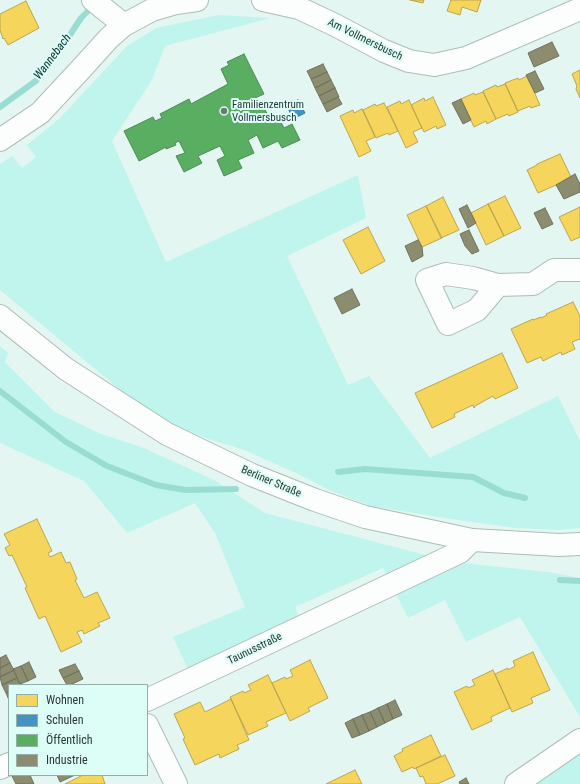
<!DOCTYPE html>
<html>
<head>
<meta charset="utf-8">
<style>
  body { margin:0 }
  #map { position:relative; width:580px; height:784px; overflow:hidden; background:#e4f6f2; font-family:"Roboto Condensed",sans-serif }
  canvas { display:block }
  .legend { position:absolute; left:8px; top:684px; width:140px; height:92px; box-sizing:border-box; background:#ddfdf7; border:1px solid #95aea9; margin:0; padding:5px 7px; list-style:none; font-size:12px; color:#2a3735 }
  .legend li { display:flex; align-items:center; gap:8px; height:20px }
  .legend b { width:20px; border:1px solid #95aea9 }
</style>
</head>
<body>
<div id="map">
<canvas width="580" height="784"></canvas>
<ul class="legend">
<li><b style="height:11px;background:#f6d55c"></b>Wohnen</li>
<li><b style="height:11px;background:#4393c3"></b>Schulen</li>
<li><b style="height:11px;background:#5aae61"></b>Öffentlich</li>
<li><b style="height:11px;background:#8c8c6e"></b>Industrie</li>
</ul>
</div>
<script>
const ctx = document.querySelector('canvas').getContext('2d');
ctx.lineJoin = 'round';
function fillPath(path, color) { ctx.fillStyle = color; ctx.fill(path, 'evenodd'); }
const toPath = rows => new Path2D(rows.map(r => 'M' + r).join(''));
function stroke(path, color, width, dash) { ctx.strokeStyle = color; ctx.lineWidth = width; ctx.lineCap = dash ? 'butt' : 'round'; ctx.setLineDash(dash || []); ctx.stroke(path); }
function write(font, color, halo, rows, align = 'center') {
  ctx.font = font + ' "Roboto Condensed",sans-serif'; ctx.lineWidth = 4; ctx.setLineDash([]); ctx.textBaseline = 'middle'; ctx.strokeStyle = halo; ctx.fillStyle = color; for (const [text, x, y, turn = 0] of rows) {
    ctx.save(); ctx.translate(x, y); ctx.rotate((+turn || 0) * Math.PI / 180); ctx.textAlign = isNaN(turn) ? turn : align; if (halo) ctx.strokeText(text, 0, 0); ctx.fillText(text, 0, 0); ctx.restore();
  }
}
const green = toPath([
  [218,15,270,18,165,46,152,80,112,141,166,262,358,175,366,218,287,256,348,385,369,376,430,458,558,396,580,441,580,528,558,530,516,528,457,520,371,506,329,490,298,474,242,449,211,440,168,423,136,403,0,290,0,164,12,156,22,168,36,157,27,145,60,118,127,46,156,28],
  [0,346,8,353,5,362,55,412,101,434,144,448,216,481,265,513,433,557,444,564,463,563,548,572,580,578,580,717,520,617,466,642,445,600,408,618,383,568,295,607,302,623,191,675,173,637,245,607,215,533,195,503,127,533,84,481,0,443],
  [580,740,580,784,516,784]
]);
const homes = toPath([
  [410,0,424,0,423,3,410,0],
  [451,0,481,0,477,12,462,7,460,15,447,11,451,0],
  [26,1,39,28,8,45,4,38,3,39,0,30,0,14,26,1],
  [580,70,580,98,576,89,577,86,572,74,580,70],
  [527,76,540,105,531,108,530,106,518,111,505,83,518,78,519,80,527,76],
  [505,84,518,112,509,116,508,114,496,119,483,91,496,85,497,87,505,84],
  [483,92,496,119,487,124,486,121,474,127,461,99,474,93,475,95,483,92],
  [433,97,446,125,437,129,436,126,424,132,411,105,424,98,425,101,433,97],
  [409,100,422,128,413,132,418,142,406,148,387,107,400,101,401,104,409,100],
  [384,103,398,131,389,135,388,133,376,138,363,110,375,104,376,106,384,103],
  [362,109,375,137,366,141,371,151,359,157,340,116,353,110,354,113,362,109],
  [560,154,571,177,556,185,538,193,527,170,537,165,537,164,560,154],
  [505,196,521,228,504,236,488,204,505,196],
  [443,197,459,230,441,238,426,206,443,197],
  [488,204,504,236,486,245,471,213,488,204],
  [426,206,442,238,422,247,407,215,426,206],
  [580,207,580,237,571,241,559,217,580,207],
  [368,227,385,261,361,274,343,240,368,227],
  [573,302,580,316,580,339,572,342,575,349,562,355,561,352,543,361,541,357,527,363,511,329,533,319,533,320,541,317,541,318,547,315,546,314,573,302],
  [502,353,518,388,495,399,493,396,475,406,475,407,474,408,473,405,454,414,455,417,432,428,415,393,502,353],
  [37,519,52,551,48,553,50,557,61,552,66,563,70,562,77,579,75,580,84,598,97,592,110,618,98,623,100,626,84,634,82,630,77,632,82,642,61,652,45,616,39,619,25,588,27,587,12,555,9,556,5,548,10,545,4,534,37,519],
  [533,652,550,690,531,698,533,703,512,712,495,674,508,668,508,670,515,666,513,661,533,652],
  [310,660,328,698,308,708,310,711,290,721,272,683,285,677,286,679,293,676,290,670,310,660],
  [493,670,510,708,491,717,492,721,472,730,454,692,467,686,468,688,475,685,472,680,493,670],
  [268,675,286,713,266,722,268,726,248,735,230,697,243,691,244,693,251,690,248,685,268,675],
  [231,699,249,740,237,745,239,749,220,758,219,754,195,765,183,739,185,738,174,714,200,702,205,712,231,699],
  [431,735,441,756,414,769,413,767,402,772,394,756,403,751,402,749,431,735],
  [445,755,455,776,437,784,426,784,423,776,420,777,416,768,445,755],
  [355,770,362,784,326,784,355,770],
  [83,775,102,775,105,784,65,784,83,775]
]);
const schools = toPath([
  [298,100,305,113,293,119,287,106,298,100]
]);
const public = toPath([
  [244,54,264,94,237,106,240,112,261,101,269,118,277,115,284,128,292,124,300,140,282,148,278,141,263,148,257,135,248,140,254,153,238,160,242,168,224,176,217,160,225,156,220,146,198,156,202,163,184,172,176,156,185,153,179,141,175,143,176,145,166,149,166,147,139,161,124,131,153,117,155,121,162,118,160,114,189,99,191,104,228,84,221,69,229,65,227,62,244,54]
]);
const industry = toPath([
  [552,42,559,56,534,67,528,53,552,42],
  [323,64,327,72,311,79,307,71,323,64],
  [535,71,544,89,535,93,526,75,535,71],
  [327,72,331,80,315,88,311,79,327,72],
  [331,80,335,88,319,96,315,88,331,80],
  [335,88,339,97,323,104,319,96,335,88],
  [338,97,342,104,327,112,323,104,338,97],
  [461,99,471,120,463,124,452,103,461,99],
  [575,174,580,184,580,192,564,199,556,185,575,174],
  [467,205,476,223,468,228,459,209,467,205],
  [545,208,553,224,542,229,534,213,545,208],
  [469,230,479,251,472,254,465,246,460,234,469,230],
  [418,240,422,247,423,256,412,262,405,246,418,240],
  [352,289,360,305,342,314,334,298,352,289],
  [6,655,10,663,0,668,0,658,6,655],
  [29,662,36,677,28,681,21,666,29,662],
  [10,663,14,670,0,677,0,668,10,663],
  [75,664,79,671,63,678,59,670,75,664],
  [21,666,28,681,20,684,13,669,21,666],
  [14,670,17,678,2,685,0,677,14,670],
  [79,671,83,679,70,685,67,685,63,678,79,671],
  [17,678,20,685,9,685,9,691,6,693,2,685,17,678],
  [9,691,9,700,6,693,9,691],
  [395,700,402,715,393,719,387,704,395,700],
  [387,704,393,719,385,723,378,708,387,704],
  [378,708,385,723,377,727,370,712,378,708],
  [370,712,377,727,369,731,362,715,370,712],
  [362,715,369,731,360,735,353,719,362,715],
  [353,719,360,735,352,738,345,723,353,719],
  [14,775,30,775,34,784,16,784,12,776,14,775],
  [57,775,75,775,60,782,57,775],
  [466,778,469,784,460,784,459,782,466,778]
]);
const stream = toPath([
  [0,107,37,80,62,47,81,18,94,5],
  [0,391,66,442,107,466,156,485,185,490,236,489],
  [338,472,365,469,473,477,504,493,525,498],
  [560,580,580,581]
]);
const minor = toPath([
  [93,0,124,25],
  [263,0,299,8,335,25,384,51,409,61,434,65,466,58,580,9],
  [0,140,40,113,81,69,109,38,124,25,152,10,176,3,197,0],
  [498,285,477,310,448,324,427,280,446,274,473,278,498,285,533,284,554,270,580,270],
  [147,700,460,552,472,540],
  [147,725,176,784],
  [0,768,9,764],
  [516,784,580,740]
]);
const tertiary = toPath([
  [0,316,66,369,167,434,252,475,315,500,365,517,472,540,559,545,580,544]
]);
const markers = [
  [224,111,4,"#6b7a77"]
];
const streetNames = [
  ["Am Vollmersbusch",365,40,26],
  ["Berliner Straße",271,482,23],
  ["Taunusstraße",255,649,-26]
];
const poiNames = [
  ["Familienzentrum",232,105],
  ["Vollmersbusch",232,118]
];
const waterNames = [
  ["Wannebach",53,57,-53]
];
fillPath(green, '#bff5ec');
fillPath(homes, '#f6d55c');
stroke(homes, '#b9a650', 1);
fillPath(schools, '#4393c3');
stroke(schools, '#3c7798', 1);
fillPath(public, '#5aae61');
stroke(public, '#4c8a54', 1);
fillPath(industry, '#8c8c6e');
stroke(industry, '#6f725d', 1);
stroke(stream, '#99ddd2', 6);
stroke(minor, '#aebcb9', 24);
stroke(tertiary, '#aebcb9', 24);
stroke(minor, '#fbfefd', 22);
stroke(tertiary, '#fbfefd', 22);
for (const [x, y, r, color] of markers) { const dot = new Path2D(); dot.arc(x, y, r, 0, 2 * Math.PI); ctx.fillStyle = color; ctx.fill(dot); stroke(dot, '#ddfdf7', 1.5); }
write('11px', '#2a3735', '#ddfdf7', streetNames);
write('11px', '#2a3735', '#ddfdf7', poiNames, 'left');
write('italic 12px', '#04312c', '#ddfdf7', waterNames);
</script>
</body>
</html>
